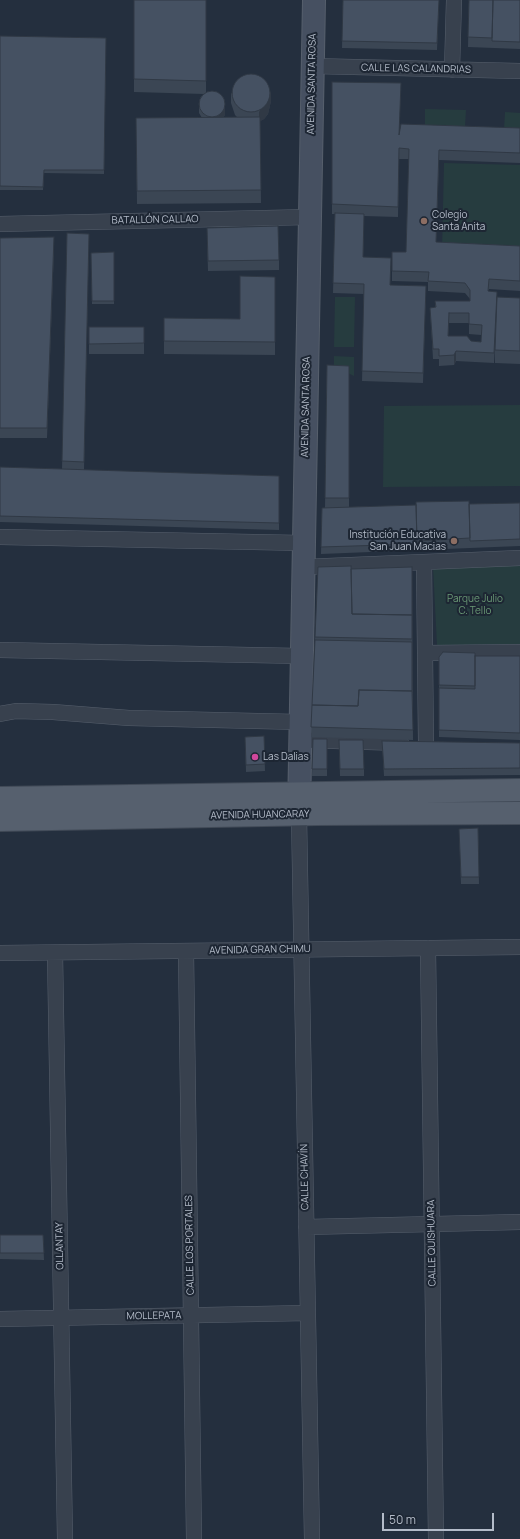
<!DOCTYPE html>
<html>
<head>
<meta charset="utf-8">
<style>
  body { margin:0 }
  #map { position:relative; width:520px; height:1539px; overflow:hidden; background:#242f3e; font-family:Manrope,sans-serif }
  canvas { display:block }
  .scale { position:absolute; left:382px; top:1513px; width:112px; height:18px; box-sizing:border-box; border:2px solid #b4bcc9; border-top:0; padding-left:5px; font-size:12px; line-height:14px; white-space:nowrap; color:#b4bcc9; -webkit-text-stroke:3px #1d2633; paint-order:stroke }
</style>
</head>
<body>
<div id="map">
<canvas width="520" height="1539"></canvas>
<div class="scale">50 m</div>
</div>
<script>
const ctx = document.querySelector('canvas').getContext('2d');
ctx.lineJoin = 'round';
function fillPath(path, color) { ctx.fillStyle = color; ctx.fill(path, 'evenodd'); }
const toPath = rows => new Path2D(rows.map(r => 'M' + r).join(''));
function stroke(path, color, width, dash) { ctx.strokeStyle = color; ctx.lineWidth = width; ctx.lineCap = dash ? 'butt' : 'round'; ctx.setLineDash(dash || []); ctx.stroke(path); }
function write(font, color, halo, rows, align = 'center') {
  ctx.font = font + ' Manrope,sans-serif'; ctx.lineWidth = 4; ctx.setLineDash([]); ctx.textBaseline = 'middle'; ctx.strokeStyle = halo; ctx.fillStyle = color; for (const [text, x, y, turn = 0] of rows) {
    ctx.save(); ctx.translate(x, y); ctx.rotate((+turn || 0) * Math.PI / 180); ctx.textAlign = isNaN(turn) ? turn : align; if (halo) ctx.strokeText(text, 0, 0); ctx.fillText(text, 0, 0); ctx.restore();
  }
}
const green = toPath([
  [425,109,466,110,465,127,425,126],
  [505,112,520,113,520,130,504,129],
  [444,163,520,165,520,252,442,250],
  [335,297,355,297,354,347,334,347],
  [334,356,354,357,354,376,348,373,334,372],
  [520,405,520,486,383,487,384,406],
  [520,562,520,644,437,645,433,567]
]);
const street = toPath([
  [312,66,520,71],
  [452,70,454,0],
  [0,224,310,217],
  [0,537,304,543],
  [424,562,426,743],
  [303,567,520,558],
  [0,650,301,656],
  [425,653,520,652],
  [0,714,16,711,53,712,129,718,300,722],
  [300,740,401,743],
  [299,815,312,1539],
  [428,948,436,1539],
  [186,951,194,1539],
  [0,953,520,947],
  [55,953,65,1539],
  [306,1227,520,1222],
  [0,1319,308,1313]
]);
const secondary = toPath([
  [299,813,314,0]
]);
const primary = toPath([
  [0,798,520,790],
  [0,820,318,814,520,813]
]);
const wall = toPath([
  [134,0,206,0,206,93,225,115,223,117,237,117,235,115,231,103,231,93,271,101,268,114,264,119,260,121,261,203,137,204,136,118,202,118,199,113,199,106,204,94,134,92],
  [343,0,439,0,437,50,342,48],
  [469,0,520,0,520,49,468,47],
  [0,36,106,38,104,174,44,173,43,190,0,190],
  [332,82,400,132,520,128,520,163,439,160,436,242,520,246,520,291,489,289,488,291,497,301,520,298,520,364,495,363,495,350,497,309,494,363,456,361,454,365,439,366,439,359,433,359,430,308,435,307,435,301,470,301,470,299,465,293,428,291,428,282,392,281,392,252,406,252,409,159,399,159,398,217,364,216,363,257,390,285,426,286,423,383,362,381,364,294,333,293,335,214,332,214],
  [449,323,469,323,469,334,481,335,481,342,471,341,448,336],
  [67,233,89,234,84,470,279,476,279,530,0,522,0,467,62,469],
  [0,238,54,247,47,438,0,438],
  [207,238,279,260,279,270,208,271],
  [114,252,114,304,92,304,91,253],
  [275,277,275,355,164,354,164,318,240,319],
  [89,327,144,327,144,354,89,354],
  [327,365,349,366,349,507,520,503,520,546,321,554,322,508,325,508],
  [318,567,351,569,412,567,413,740,311,737],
  [520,656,520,740,439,737,439,657,475,663],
  [264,736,265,771,246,772,245,737],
  [313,739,327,739,327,776,312,776],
  [382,741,520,743,520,775,384,776],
  [339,746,364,769,364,776,340,776],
  [478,828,479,884,461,884,459,829],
  [0,1235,43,1235,44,1260,0,1259]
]);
const shadedWall = toPath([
  [271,91,271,101,268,114,264,119,259,122,259,112],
  [225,108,225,115,219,122,215,124,215,117],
  [54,237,54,247,47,438,47,428],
  [456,351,456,361,454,365,454,355]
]);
const building = toPath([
  [134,0,206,0,206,81,134,79,134,0],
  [343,0,439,0,437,43,342,41,343,0],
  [469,0,493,0,492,38,468,37,469,0],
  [493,0,520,0,520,42,492,41,493,0],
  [0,36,106,38,104,170,44,170,43,187,0,186,0,36],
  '232 93a19 19 0 1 1 38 0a19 19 0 1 1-38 0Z',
  [332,82,401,83,399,135,401,124,520,128,520,153,439,150,436,242,520,246,520,281,489,279,488,291,497,292,494,353,456,351,454,355,439,356,439,349,433,349,430,308,436,307,435,301,470,301,470,290,465,283,428,281,429,272,392,271,392,252,406,252,409,149,399,148,398,207,332,204,332,82],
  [449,313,469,313,469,324,482,325,481,342,471,341,467,336,448,336,449,313],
  '199 104a13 13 0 1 1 26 0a13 13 0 1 1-26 0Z',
  [260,117,261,190,137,191,136,118,260,117],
  [335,213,364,214,363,257,391,258,390,285,426,286,423,373,362,371,364,284,333,283,335,213],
  [278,226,279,260,208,261,207,228,278,226],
  [67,233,89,234,84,462,62,461,67,233],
  [54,237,47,428,0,428,0,238,54,237],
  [114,252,114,301,92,301,91,253,114,252],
  [240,276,275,277,275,342,164,341,164,318,240,319,240,276],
  [497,297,520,298,520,351,495,350,497,297],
  [89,327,144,327,144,343,89,344,89,327],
  [327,365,349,366,349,498,325,498,327,365],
  [0,467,279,476,279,523,0,516,0,467],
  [469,501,470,538,417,541,416,502,469,501],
  [520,503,520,539,470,541,469,504,520,503],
  [416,505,417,544,321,547,322,508,416,505],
  [351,566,352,614,412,615,412,639,315,637,318,567,351,566],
  [412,567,412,615,352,614,351,569,412,567],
  [315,640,412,642,412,691,359,690,358,706,312,705,315,640],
  [443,652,475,653,475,686,439,685,439,657,443,652],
  [475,656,520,656,520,733,439,730,439,688,475,689,475,656],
  [359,690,412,691,413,730,311,727,312,705,358,706,359,690],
  [264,736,265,764,246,765,245,737,264,736],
  [313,739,327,739,327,769,312,769,313,739],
  [339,740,363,740,364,769,340,769,339,740],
  [382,741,520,743,520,768,384,769,382,741],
  [478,828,479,877,461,877,459,829,478,828],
  [0,1235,43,1235,44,1253,0,1253,0,1235]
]);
const markers = [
  [424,221,4,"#8d6e63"],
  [454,541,4,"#8d6e63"],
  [255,757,4,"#d1479c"]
];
const streetNames = [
  ["CALLE LAS CALANDRIAS",416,69,1],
  ["AVENIDA SANTA ROSA",312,84,-89],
  ["BATALLÓN CALLAO",155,220,-1],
  ["AVENIDA SANTA ROSA",306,407,-89],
  ["AVENIDA HUANCARAY",260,815,-1],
  ["AVENIDA GRAN CHIMU",260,950,-1],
  ["CALLE CHAVÍN",305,1177,-91],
  ["CALLE QUISHUARA",432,1243,-91],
  ["CALLE LOS PORTALES",190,1245,-91],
  ["OLLANTAY",60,1246,-91],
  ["MOLLEPATA",154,1316,-1]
];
const poiNames = [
  ["Colegio",432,215],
  ["Santa Anita",432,227],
  ["Institución Educativa",446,535,"right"],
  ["San Juan Macias",446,547,"right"],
  ["Las Dalias",263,757]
];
const parkNames = [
  ["Parque Julio",475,599],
  ["C. Tello",475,611]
];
fillPath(green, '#263c3f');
stroke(street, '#565f6c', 16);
stroke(secondary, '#565f6c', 24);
stroke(primary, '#414a57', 24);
stroke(street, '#38414e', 15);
stroke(secondary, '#465061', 22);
stroke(primary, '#56606e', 22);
fillPath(wall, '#3b4654');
fillPath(shadedWall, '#303945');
fillPath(building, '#455162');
stroke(building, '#303945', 1);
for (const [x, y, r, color] of markers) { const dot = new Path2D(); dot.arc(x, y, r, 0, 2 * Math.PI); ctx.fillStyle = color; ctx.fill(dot); stroke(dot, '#1d2633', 1.5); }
write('10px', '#b4bcc9', '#1d2633', streetNames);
write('10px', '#b4bcc9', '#1d2633', poiNames, 'left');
write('10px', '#6b9a76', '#1d2633', parkNames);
</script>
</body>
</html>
